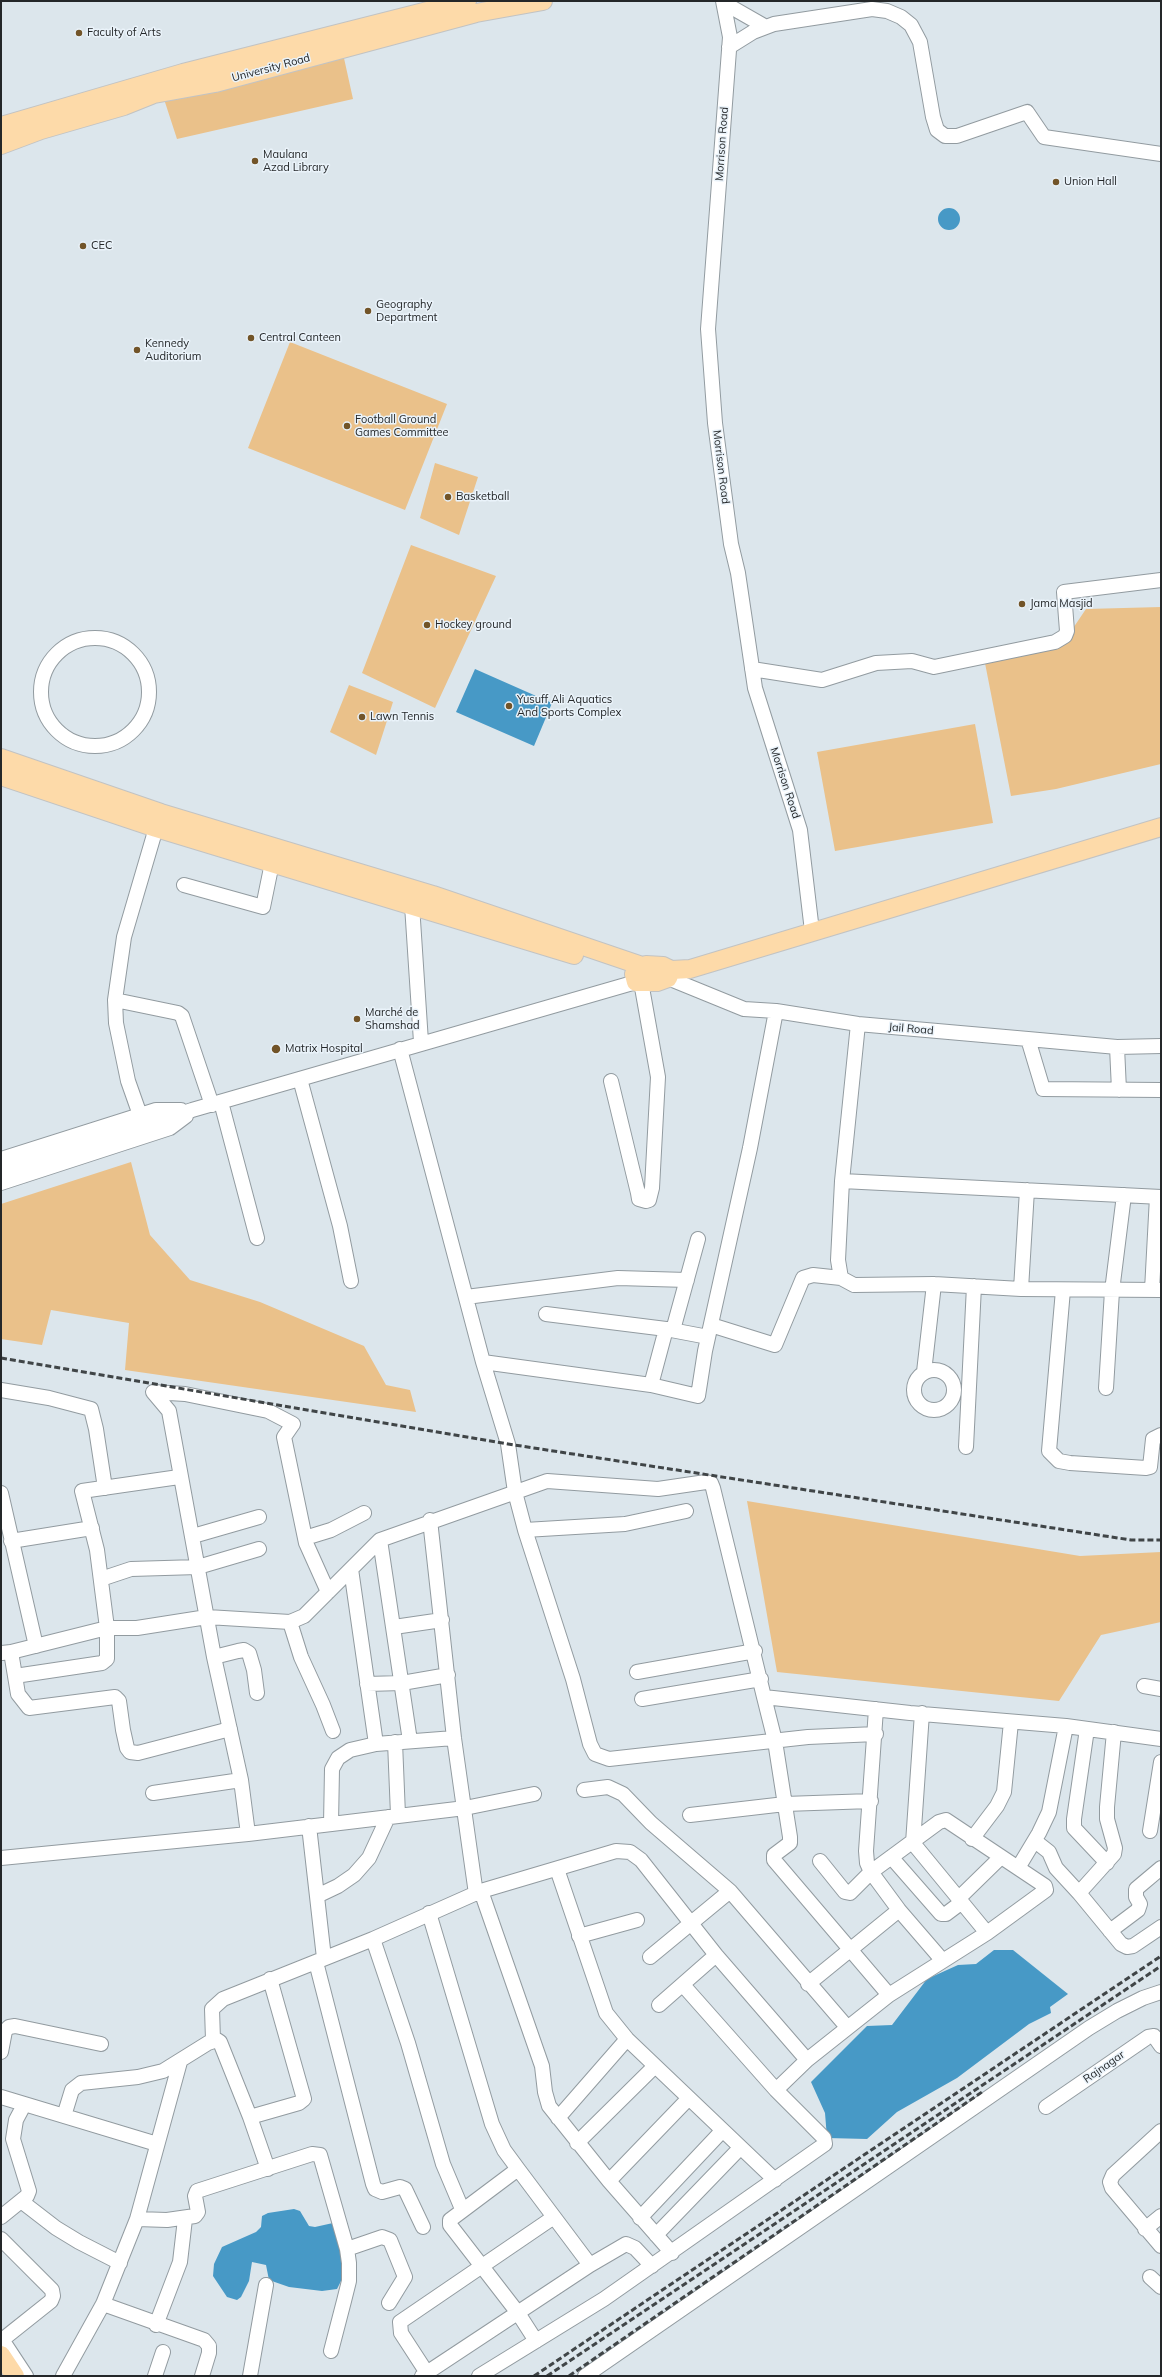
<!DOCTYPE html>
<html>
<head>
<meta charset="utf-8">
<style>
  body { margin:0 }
  #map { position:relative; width:1162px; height:2377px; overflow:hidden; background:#dce6ec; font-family:Mulish,sans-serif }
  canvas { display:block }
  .frame { position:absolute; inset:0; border:2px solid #242729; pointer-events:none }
</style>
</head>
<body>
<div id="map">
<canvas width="1162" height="2377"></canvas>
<div class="frame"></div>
</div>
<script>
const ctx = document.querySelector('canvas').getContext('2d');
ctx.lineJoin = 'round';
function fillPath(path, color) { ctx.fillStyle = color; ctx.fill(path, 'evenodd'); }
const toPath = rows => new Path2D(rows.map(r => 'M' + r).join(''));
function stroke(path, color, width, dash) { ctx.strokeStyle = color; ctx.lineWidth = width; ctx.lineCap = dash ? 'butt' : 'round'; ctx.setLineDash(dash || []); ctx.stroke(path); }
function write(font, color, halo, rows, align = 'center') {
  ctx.font = font + ' Mulish,sans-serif'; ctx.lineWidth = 3; ctx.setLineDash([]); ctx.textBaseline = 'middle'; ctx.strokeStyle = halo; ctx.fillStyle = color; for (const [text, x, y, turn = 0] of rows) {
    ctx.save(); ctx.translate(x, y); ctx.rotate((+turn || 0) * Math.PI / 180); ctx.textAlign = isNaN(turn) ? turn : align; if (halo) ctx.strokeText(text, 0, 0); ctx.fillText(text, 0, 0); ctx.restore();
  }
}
const green = toPath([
  [340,40,353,99,177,139,163,96],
  [290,342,447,404,405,510,248,448],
  [435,463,478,477,459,535,420,518],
  [411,545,496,576,435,708,362,673],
  [1161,607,1161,764,1056,789,1011,796,984,658,1063,643,1086,609],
  [349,685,393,702,376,755,330,732],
  [975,724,993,823,835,851,817,752],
  [131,1162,150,1235,190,1280,260,1302,364,1346,386,1385,410,1390,416,1412,125,1370,129,1323,51,1310,42,1345,1,1339,1,1204],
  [747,1501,1080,1556,1161,1552,1161,1622,1101,1635,1059,1701,777,1672]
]);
const water = toPath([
  '938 219a11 11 0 1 1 22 0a11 11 0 1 1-22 0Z',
  [475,669,552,703,534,746,456,712],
  [994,1950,1013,1950,1068,1994,1050,2007,1051,2013,1029,2024,957,2078,897,2112,867,2139,827,2138,825,2113,811,2082,867,2026,892,2025,927,1979,958,1965,976,1964],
  [294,2209,300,2211,309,2226,315,2227,333,2223,346,2271,337,2289,322,2291,289,2287,269,2280,266,2265,252,2262,249,2281,241,2297,237,2300,227,2297,213,2276,214,2264,222,2247,256,2232,261,2227,262,2216,268,2213]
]);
const minor = toPath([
  [723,1,730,37,708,329,715,423,731,544,738,573,755,688,800,830,812,931],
  [724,3,766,27],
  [729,47,753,32,774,24,872,9,887,11,901,17,911,25,920,42,933,117,937,130,945,136,957,136,1027,112,1044,137,1161,154],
  '41 692a54 54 0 1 1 108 0a54 54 0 1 1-108 0Z',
  [752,669,822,680,876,663,912,661,934,667,1055,642,1065,636,1067,631,1064,592,1161,580],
  [184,885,263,907,272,863],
  [412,905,421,1042],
  [668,978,744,1009,776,1011,858,1024,1028,1039,1117,1047,1161,1046],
  [115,1000,178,1013,182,1016,212,1105],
  [858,1024,842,1181,838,1260,841,1278,854,1285,934,1284,1021,1289,1161,1290],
  [1028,1039,1043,1089,1161,1090],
  [1117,1047,1119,1090],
  [400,1049,483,1362,508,1444,515,1492,525,1530,573,1679,590,1744,595,1754,609,1759,808,1737,876,1734],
  [300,1079,340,1226,351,1281],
  [611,1081,638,1193,639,1199,646,1201,649,1200,652,1188,658,1077,641,982],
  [221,1102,257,1238],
  [140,1115,128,1081,116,1023,115,1000,124,937,156,828],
  [1,1159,156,1110,181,1110],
  [1,1172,192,1110,636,982],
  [842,1181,1161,1197],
  [1,1183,170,1128,186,1116],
  [1021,1289,1027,1190],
  [1063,1290,1049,1451,1059,1461,1070,1463,1146,1468,1150,1467,1153,1439,1161,1435],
  [1152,1290,1157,1197],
  [466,1297,618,1278,687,1280],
  [546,1314,666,1329,708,1337],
  [711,1325,775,1345,803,1278,813,1275,841,1278],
  [673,1330,698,1239],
  [483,1362,651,1385,666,1329],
  '914 1390a20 20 0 1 1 40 0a20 20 0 1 1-40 0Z',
  [924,1372,934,1284],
  [651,1385,698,1396,705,1351,750,1148,776,1011],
  [1106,1388,1112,1291,1124,1195],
  [1,1390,49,1398,91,1409,96,1429,105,1488],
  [966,1447,974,1286],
  [1,1493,36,1646],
  [430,1520,454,1738,476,1894],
  [525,1530,625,1524,686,1511],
  [193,1536,259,1517],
  [305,1538,331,1530,364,1513],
  [380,1540,410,1741],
  [11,1541,92,1528],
  [351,1569,376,1744],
  [101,1579,131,1569,198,1567,259,1549],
  [290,1622,301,1657,323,1705,333,1731],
  [394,1627,442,1620],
  [11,1652,107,1628,137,1628,207,1617,290,1622,304,1616,380,1540,547,1481,658,1489,706,1482,711,1483,713,1488,764,1697,910,1713,1066,1726,1161,1739],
  [2,1653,11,1652,18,1694,29,1708,115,1697,119,1701,123,1730,127,1748,130,1752,138,1753,230,1729],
  [214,1657,238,1651,244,1650,249,1653,254,1670,257,1693],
  [637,1672,755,1651],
  [15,1676,102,1663,107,1659,107,1628,97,1550,82,1491,179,1477],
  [367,1684,402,1683,448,1675],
  [1144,1686,1161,1689],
  [764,1697,775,1741,790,1837,790,1843,774,1855,774,1860,889,1995],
  [642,1699,761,1679],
  [876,1709,866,1851,867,1863,871,1872,899,1910,943,1961],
  [922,1713,913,1843,987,1933],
  [1087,1729,1074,1819,1074,1828,1107,1863],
  [1114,1732,1107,1807,1107,1819,1115,1848,1114,1854,1079,1893,1121,1944,1127,1947,1133,1946,1161,1927],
  [395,1742,398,1815],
  [584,1790,608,1787,623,1794,651,1823,730,1891,847,2027],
  [153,1793,241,1780],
  [690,1815,785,1804,871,1801],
  [331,1824,332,1769,338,1758,350,1750,376,1744,454,1738],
  [309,1826,324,1958],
  [1150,1831,1161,1762],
  [248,1834,241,1780,214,1657,169,1411,153,1392,185,1394,268,1411,293,1424,284,1437,306,1543,328,1592],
  [972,1839,997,1806,1004,1792,1011,1722],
  [1035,1841,1049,1852,1056,1868,1079,1893],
  [1,1858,248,1834,465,1808,534,1794],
  [892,1858,941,1914,946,1914,962,1902],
  [1018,1868,1039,1833,1049,1812,1066,1726],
  [557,1869,606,2013,627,2039,775,2180],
  [481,1891,542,2066,545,2092,549,2106,609,2181,672,2253],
  [317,1896,338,1886,354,1875,369,1858,388,1817],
  [959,1898,1001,1857],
  [1110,1931,1138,1910,1140,1904,1136,1897,1136,1889,1161,1868],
  [579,1936,637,1920],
  [373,1939,408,2043,443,2164,462,2209],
  [650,1957,730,1891],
  [316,1962,373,2184,375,2189,382,2192,400,2187,405,2189,423,2227],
  [808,1984,899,1910],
  [659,2005,716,1955],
  [213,2040,212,2009,223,1999,373,1939,481,1891,616,1851,630,1852,641,1860,716,1955,807,2060],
  [1,2052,5,2031,9,2027,15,2026,101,2044],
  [776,2090,807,2060,889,1995,987,1933,1046,1890,1045,1886,946,1820,939,1822,871,1872,850,1893,845,1892,820,1861],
  [1,2097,157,2144],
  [1046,2107,1148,2037,1154,2036,1161,2046],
  [64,2116,72,2090,81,2083,138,2077,163,2071,208,2043,217,2040,220,2042,250,2117,268,2169],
  [250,2117,299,2103,304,2099,270,1979],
  [558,2118,627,2039],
  [1161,2131,1113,2175,1110,2182,1112,2188,1161,2246],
  [577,2143,655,2066],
  [518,2169,450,2220,450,2225,518,2313,536,2341],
  [609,2181,689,2098],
  [21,2201,56,2228,79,2242,120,2263],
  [1,2217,27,2196,29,2191,13,2139,16,2120,24,2105],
  [640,2218,722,2131],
  [137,2219,167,2220,195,2216,198,2212,195,2196,197,2191,312,2154,320,2155,347,2249,349,2263,349,2281,344,2301,331,2351],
  [1145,2229,1161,2216],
  [656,2235,740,2148],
  [1,2239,52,2290,53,2296,51,2301,2,2340],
  [347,2249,382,2237,390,2240,405,2277,389,2303],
  [590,2265,626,2244,635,2248,652,2266],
  [1150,2277,1161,2287],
  [103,2304,204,2340,209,2346,209,2353,202,2376],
  [156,2325,180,2262,185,2219],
  [1,2338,26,2376],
  [427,2373,401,2333,400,2322,554,2217],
  [63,2376,103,2304,137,2219,180,2062],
  [155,2376,163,2352],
  [250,2376,266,2285],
  [422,2376,590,2265,518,2169,504,2150,492,2124,429,1913],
  [479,2376,604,2299,825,2144,824,2138,776,2090,683,1985],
  [585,2376,1089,2028,1117,2011,1143,1998,1161,1992]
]);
const major = toPath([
  [1,126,183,73,467,1],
  [1,145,41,130,124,106,154,94,215,83,476,13,543,1],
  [1,758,161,813,433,895,642,966],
  [1,776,156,828,574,955],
  [634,974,646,965,663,966,671,970,690,969,1161,827],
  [634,974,636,982,657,982,668,978,671,970],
  [1,2355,15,2376]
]);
const rail = toPath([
  [1,1358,508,1444,1131,1540,1161,1540],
  [534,2376,1161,1956],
  [547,2376,1161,1966],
  [569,2376,982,2092]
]);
const markers = [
  [79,33,4,"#725428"],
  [255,161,4,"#725428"],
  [1056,182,4,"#725428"],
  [83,246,4,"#725428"],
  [368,311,4,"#725428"],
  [251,338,4,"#725428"],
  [137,350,4,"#725428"],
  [347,426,4,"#725428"],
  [448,497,4,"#725428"],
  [1022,604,4,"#725428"],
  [427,625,4,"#725428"],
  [509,706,4,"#725428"],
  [362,717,4,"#725428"],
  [357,1019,4,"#725428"],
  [276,1049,5,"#725428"]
];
const poiNames = [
  ["Faculty of Arts",87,33],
  ["Maulana",263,155],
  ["Azad Library",263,168],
  ["Union Hall",1064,182],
  ["CEC",91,246],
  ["Geography",376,305],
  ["Department",376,318],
  ["Central Canteen",259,338],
  ["Kennedy",145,344],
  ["Auditorium",145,357],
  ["Football Ground",355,420],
  ["Games Committee",355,433],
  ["Basketball",456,497],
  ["Jama Masjid",1030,604],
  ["Hockey ground",435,625],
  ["Yusuff Ali Aquatics",517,700],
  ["And Sports Complex",517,713],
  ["Lawn Tennis",370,717],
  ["Marché de",365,1013],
  ["Shamshad",365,1026],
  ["Matrix Hospital",285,1049]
];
const streetNames = [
  ["University Road",271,68,-15],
  ["Morrison Road",722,144,-86],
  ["Morrison Road",721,467,83],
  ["Morrison Road",785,783,72],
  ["Jail Road",911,1029,5],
  ["Rajnagar",1104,2067,-35]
];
fillPath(green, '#eac18a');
fillPath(water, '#4799c6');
stroke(minor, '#929ba0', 16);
stroke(major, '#c2c3c3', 20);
stroke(minor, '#fff', 14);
stroke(major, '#fddaa9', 18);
stroke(rail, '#404547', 3, [6, 3]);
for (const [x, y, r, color] of markers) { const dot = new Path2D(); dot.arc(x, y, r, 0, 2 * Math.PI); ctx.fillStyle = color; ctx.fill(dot); stroke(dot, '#eaf3fa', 1.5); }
write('11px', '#242729', '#eaf3fa', poiNames, 'left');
write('11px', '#242729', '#eaf3fa', streetNames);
</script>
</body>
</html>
